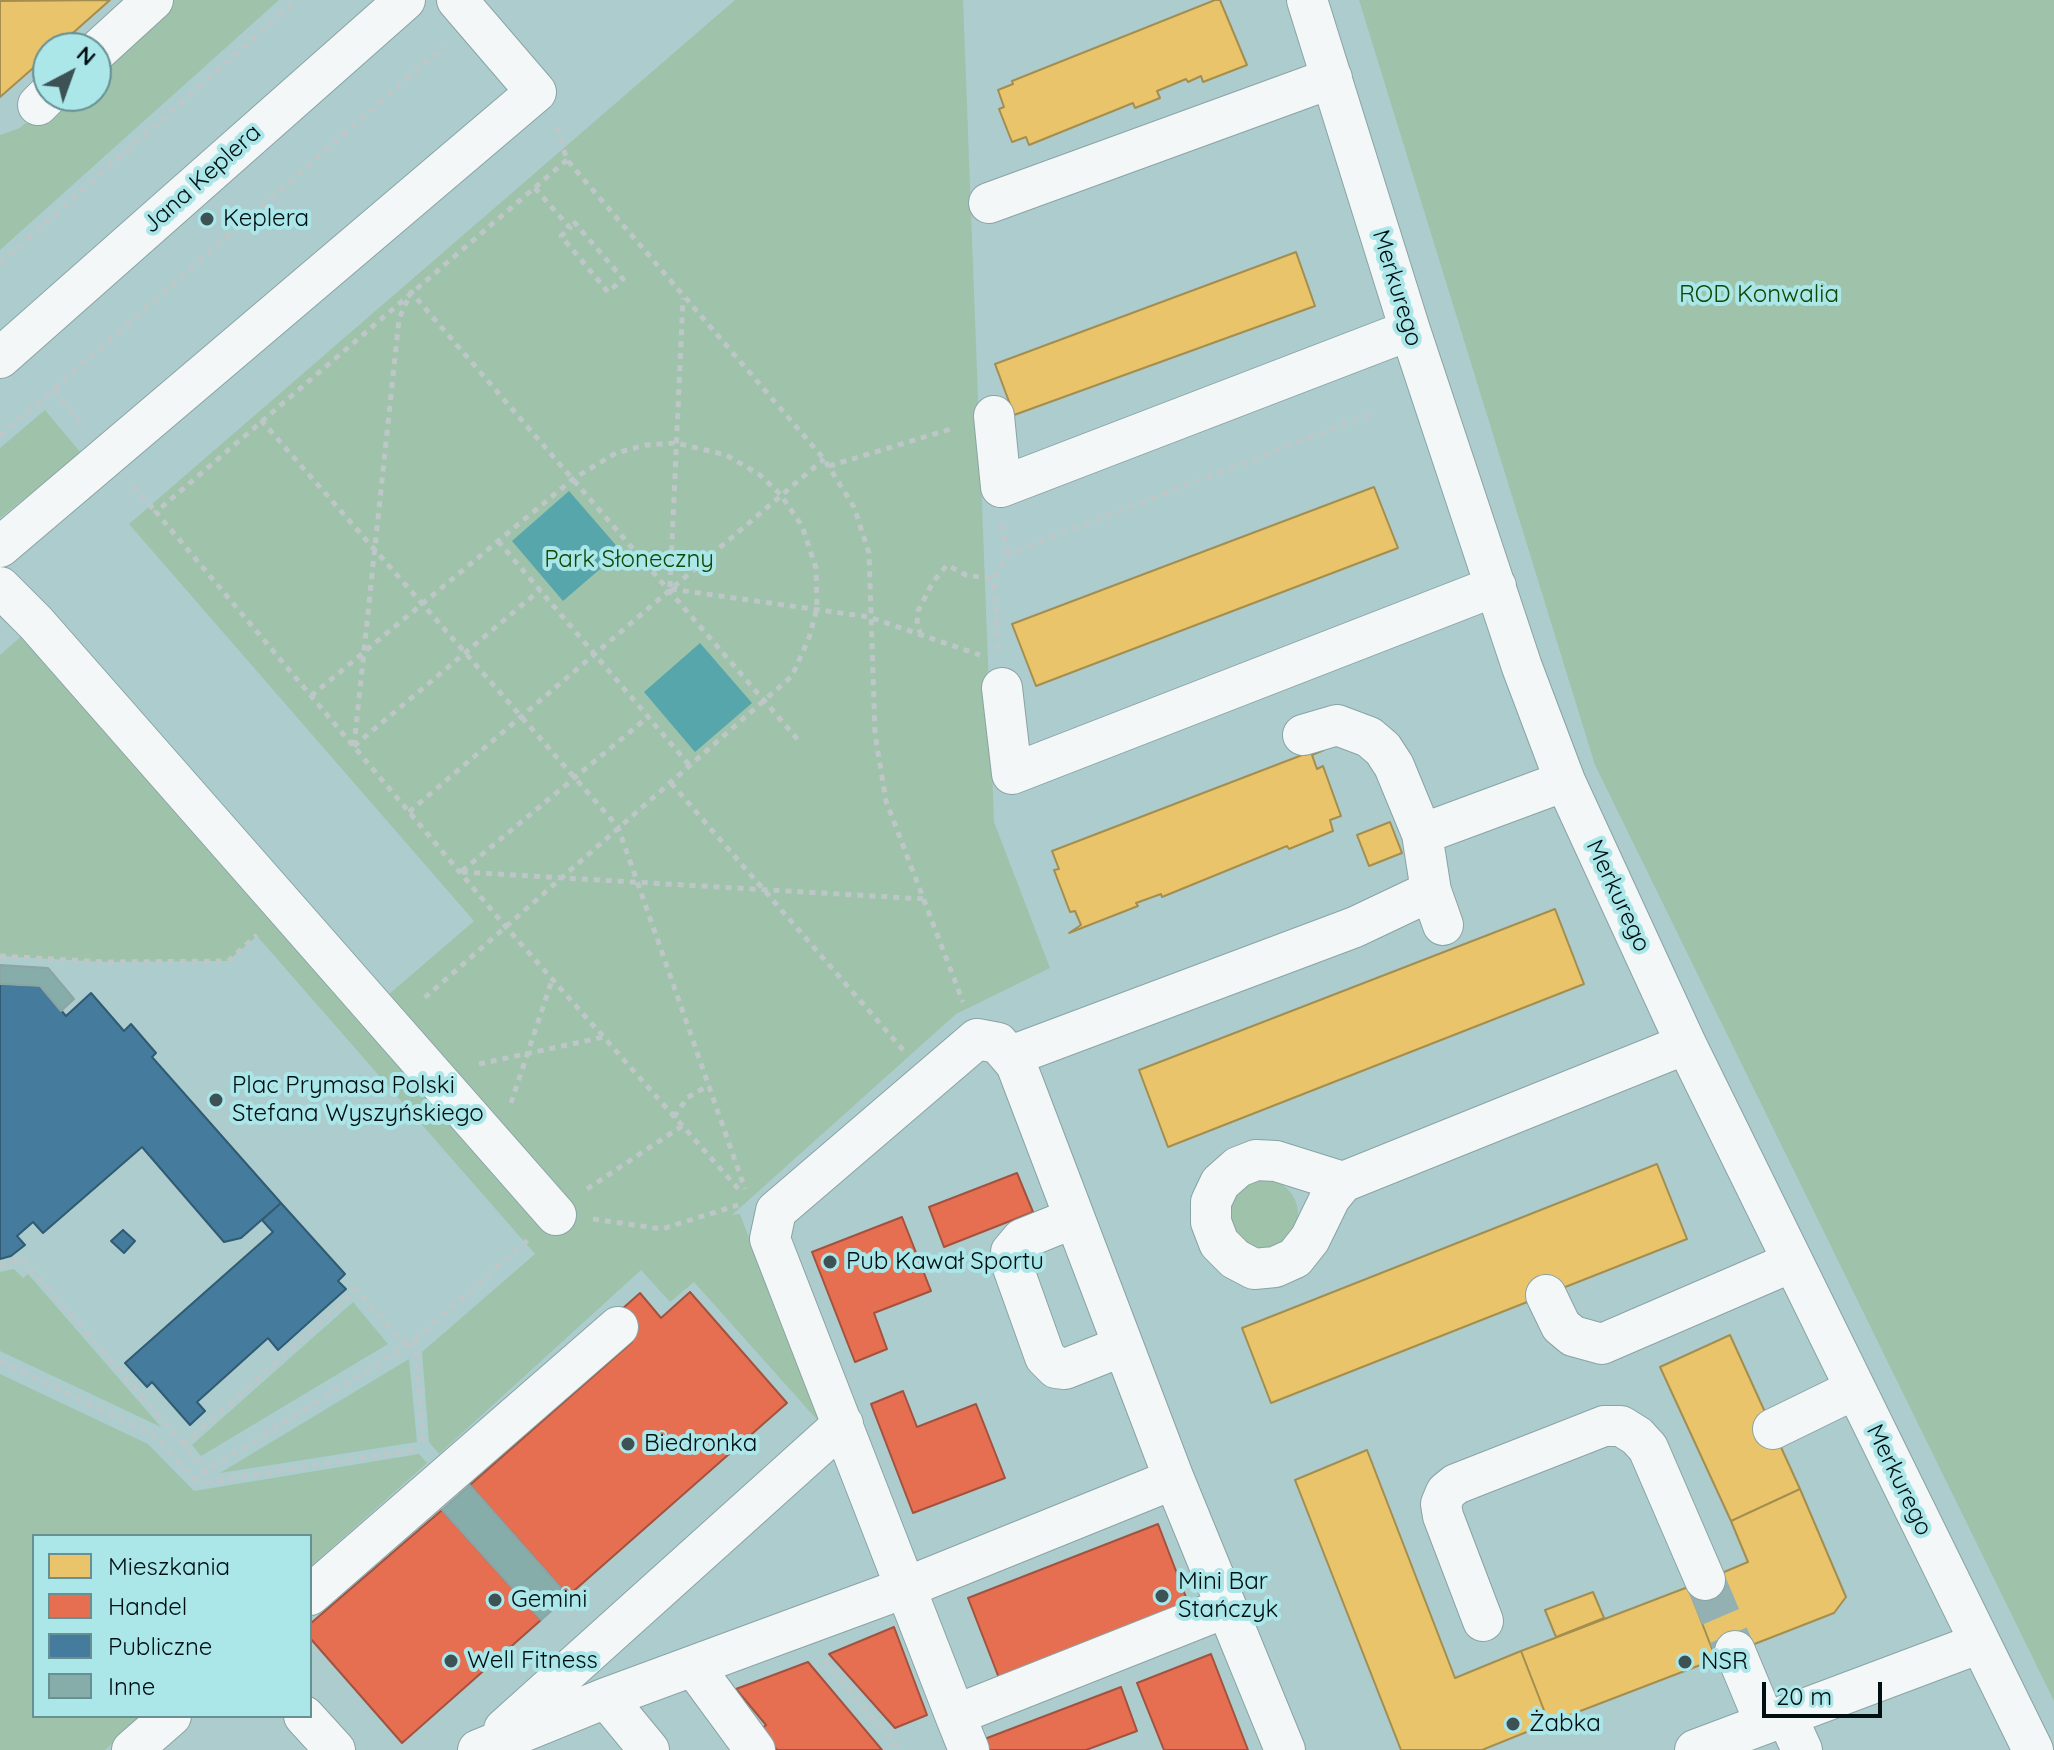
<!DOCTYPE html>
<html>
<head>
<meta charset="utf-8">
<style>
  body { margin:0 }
  #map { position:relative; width:2054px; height:1750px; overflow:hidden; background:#adccce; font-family:Quicksand,sans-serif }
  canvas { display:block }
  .legend { position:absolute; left:32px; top:1534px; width:280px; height:184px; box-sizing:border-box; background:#abe6e9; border:2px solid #679093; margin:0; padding:10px 14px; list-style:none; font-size:24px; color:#001012 }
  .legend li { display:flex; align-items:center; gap:16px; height:40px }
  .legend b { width:40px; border:2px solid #679093 }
  .north { position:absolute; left:32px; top:32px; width:80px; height:80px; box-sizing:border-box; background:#abe6e9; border:2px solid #679093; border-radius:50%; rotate:41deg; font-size:22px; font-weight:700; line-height:32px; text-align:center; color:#001012 }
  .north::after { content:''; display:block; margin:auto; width:28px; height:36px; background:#3d5254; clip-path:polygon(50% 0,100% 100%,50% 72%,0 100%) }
  .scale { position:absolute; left:1762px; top:1682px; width:120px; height:36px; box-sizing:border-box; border:4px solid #001012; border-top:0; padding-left:10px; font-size:24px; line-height:28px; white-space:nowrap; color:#001012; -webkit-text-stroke:6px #abe6e9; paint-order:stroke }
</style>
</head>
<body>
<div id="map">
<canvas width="2054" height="1750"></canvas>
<ul class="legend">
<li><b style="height:22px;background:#e9c46a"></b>Mieszkania</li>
<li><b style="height:22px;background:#e76f51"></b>Handel</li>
<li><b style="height:22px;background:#457b9d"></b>Publiczne</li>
<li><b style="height:22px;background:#86adaa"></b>Inne</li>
</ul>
<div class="north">N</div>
<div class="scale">20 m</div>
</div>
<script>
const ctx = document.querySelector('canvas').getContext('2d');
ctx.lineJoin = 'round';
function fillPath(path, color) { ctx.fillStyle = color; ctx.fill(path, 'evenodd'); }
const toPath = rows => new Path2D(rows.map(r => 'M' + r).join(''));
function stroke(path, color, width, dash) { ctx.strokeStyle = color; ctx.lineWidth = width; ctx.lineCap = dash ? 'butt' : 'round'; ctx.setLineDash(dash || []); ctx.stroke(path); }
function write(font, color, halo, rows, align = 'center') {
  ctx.font = font + ' Quicksand,sans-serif'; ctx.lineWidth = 8; ctx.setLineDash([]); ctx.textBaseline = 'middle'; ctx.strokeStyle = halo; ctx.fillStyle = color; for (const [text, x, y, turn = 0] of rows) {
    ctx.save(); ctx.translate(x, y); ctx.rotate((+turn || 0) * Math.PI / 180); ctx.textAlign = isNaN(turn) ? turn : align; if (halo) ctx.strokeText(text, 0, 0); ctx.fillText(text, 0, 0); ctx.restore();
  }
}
const green = toPath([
  [163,0,279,0,0,250,0,135,20,128,56,96,96,96,96,61],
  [735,0,963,0,994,822,1050,968,956,1014,732,1215,740,1214,820,1423,694,1282,670,1302,641,1270,439,1454,429,1442,422,1352,535,1254,257,936,228,961,105,962,0,956,0,655,36,623,373,1008,474,921,129,524],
  [1359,0,2054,0,2054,1701,1595,765],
  [45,410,81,453,0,518,0,448],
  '1228 1214a35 35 0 1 1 70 0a35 35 0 1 1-70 0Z',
  [14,1269,23,1278,28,1274,161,1427,0,1351,0,1272],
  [353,1302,388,1344,201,1456,192,1445],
  [409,1359,417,1442,220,1473],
  [0,1374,148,1444,194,1491,419,1454,427,1463,310,1567,310,1536,34,1536,34,1716,143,1716,105,1750,0,1750]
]);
const water = toPath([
  [569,491,621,551,563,601,512,541],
  [700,643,752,703,695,752,644,692]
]);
const homes = toPath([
  [110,0,56,48,48,48,48,55,0,97,0,1,110,0],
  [1215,0,1220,0,1247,65,1203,82,1201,76,1188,82,1186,79,1157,91,1160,98,1135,108,1133,103,1029,145,1026,137,1012,142,999,109,1004,107,998,90,1013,84,1012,81,1215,0],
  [1296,252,1315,306,1014,415,995,364,1296,252],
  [1374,487,1398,548,1036,686,1012,624,1374,487],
  [1323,747,1324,750,1312,755,1317,769,1323,766,1341,816,1330,820,1333,831,1289,849,1287,846,1162,897,1161,894,1136,903,1138,906,1069,933,1081,925,1075,911,1070,912,1054,870,1059,869,1052,851,1323,747],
  [1390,822,1402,853,1369,866,1357,835,1390,822],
  [1555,909,1584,984,1168,1147,1139,1070,1555,909],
  [1657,1164,1687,1239,1271,1403,1242,1328,1657,1164],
  [1730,1335,1800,1489,1731,1521,1660,1367,1730,1335],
  [1367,1450,1455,1678,1521,1651,1549,1723,1482,1750,1401,1750,1295,1480,1367,1450],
  [1800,1489,1846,1597,1834,1613,1716,1659,1688,1587,1748,1562,1731,1521,1800,1489],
  [1688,1587,1716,1659,1549,1723,1521,1651,1688,1587],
  [1593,1592,1604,1618,1556,1637,1545,1610,1593,1592]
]);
const shops = toPath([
  [1017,1173,1033,1212,944,1247,929,1207,1017,1173],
  [902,1217,931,1291,874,1313,887,1349,855,1362,812,1252,902,1217],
  [690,1292,787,1403,568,1596,470,1485,632,1342,612,1318,640,1293,661,1318,690,1292],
  [903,1391,917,1427,976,1404,1005,1478,913,1513,871,1404,903,1391],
  [442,1510,541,1620,402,1743,310,1638,310,1624,442,1510],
  [1158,1524,1189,1605,999,1678,968,1598,1158,1524],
  [894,1627,927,1715,895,1728,829,1654,894,1627],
  [1211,1654,1248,1750,1164,1750,1137,1683,1211,1654],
  [808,1662,882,1750,777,1750,760,1730,766,1725,736,1689,808,1662],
  [1121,1687,1137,1731,1086,1750,977,1750,974,1743,1121,1687]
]);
const public = toPath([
  [0,984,40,986,66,1016,91,993,124,1031,131,1024,156,1053,152,1057,281,1203,241,1238,224,1242,142,1147,43,1233,33,1222,17,1236,25,1245,11,1256,0,1259,0,984],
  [281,1203,345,1274,338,1281,346,1289,278,1350,268,1338,197,1402,205,1411,190,1425,152,1382,147,1387,125,1363,273,1232,262,1220,281,1203],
  [123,1230,135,1241,124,1253,111,1241,123,1230]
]);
const building = toPath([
  [0,965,48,968,74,999,61,1011,40,986,0,984,0,965],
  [470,1485,568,1596,541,1620,442,1510,470,1485]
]);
const minorTunnel = toPath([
  [1705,1580,1735,1651]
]);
const path = toPath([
  [557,127,567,160,824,459,854,507,869,553,875,734,886,801,963,1002],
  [567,160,156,512,506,927,742,1193],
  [535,188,570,228,561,236,608,292,623,279,575,223,570,228],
  [0,263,297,0],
  [54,390,83,426],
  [261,420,618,827,745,1189],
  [0,436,444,46],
  [829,466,954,428],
  [133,486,156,512],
  [1001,524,1008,553],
  [498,541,690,766],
  [670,587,683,298],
  [671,589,869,617,980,655],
  [921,635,917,624,918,611,933,582,947,565,966,575,994,579],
  [998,649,994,579,1008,554,1376,412],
  [311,696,573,479,616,453,646,445,676,443,726,455,760,475,781,495,802,526,816,568,817,608,809,638,792,676,421,1001],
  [354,746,399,319,411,292,799,741],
  [354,746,540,590],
  [671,783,903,1050],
  [409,812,824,459],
  [462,871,648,717],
  [462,872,924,899],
  [0,956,105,962,228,961,257,935],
  [479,1064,604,1037],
  [511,1103,552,980],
  [674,1117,687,1098,709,1085],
  [587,1189,682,1126],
  [593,1219,662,1229,738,1205],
  [0,1266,21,1258,206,1470],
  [415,1340,423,1444],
  [0,1361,155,1435,193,1479,407,1346,528,1240],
  [184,1445,356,1290,407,1346],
  [194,1479,208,1482,413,1450],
  [559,1604,570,1615],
  [824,1660,900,1750]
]);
const minor = toPath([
  [1307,0,1410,330,1522,667,1565,781,1686,1044,2033,1750],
  [96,52,153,0],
  [38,105,48,95],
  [989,203,1332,78],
  [0,358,405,0],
  [994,416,1001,487,1410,330],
  [0,547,536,92,457,0],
  [0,587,36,623,556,1215],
  [1002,688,1012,774,1496,586],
  [1303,735,1337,725,1369,737,1383,749,1394,766,1422,834,1431,891,1443,925],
  [1422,834,1565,781],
  [1011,1056,1355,927,1431,891],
  [1343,1182,1276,1161,1256,1160,1238,1167,1220,1183,1211,1202,1211,1222,1219,1243,1235,1259,1254,1269,1275,1267,1295,1258,1310,1239,1330,1198,1343,1182,1686,1044],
  [1074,1218,1022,1239,1011,1252,1011,1262,1045,1357,1056,1368,1065,1369,1123,1346],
  [1546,1295,1561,1326,1573,1336,1602,1344,1792,1262],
  [1773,1429,1855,1389],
  [310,1595,618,1327],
  [1225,1608,955,1715,770,1239,776,1211,977,1039,998,1043,1016,1064,1174,1479,1285,1750],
  [1483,1621,1443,1516,1441,1504,1446,1492,1456,1484,1604,1426,1621,1426,1637,1436,1648,1448,1705,1580],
  [1735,1651,1765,1723],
  [694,1667,755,1750],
  [606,1698,649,1750],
  [955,1715,969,1750],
  [1786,1715,1802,1750],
  [304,1716,335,1750],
  [504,1729,843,1424],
  [132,1750,171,1716],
  [478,1750,606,1698,907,1587,1174,1479],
  [1695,1750,1980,1643]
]);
const markers = [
  [207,219,8,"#3d5254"],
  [216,1100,8,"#3d5254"],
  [830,1262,8,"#3d5254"],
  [628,1444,8,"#3d5254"],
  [1162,1596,8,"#3d5254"],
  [495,1600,8,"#3d5254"],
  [451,1661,8,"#3d5254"],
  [1685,1662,8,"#3d5254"],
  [1513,1724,8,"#3d5254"]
];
const streetNames = [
  ["Jana Keplera",202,179,-42],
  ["Merkurego",1397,288,73],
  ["Merkurego",1618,896,65],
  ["Merkurego",1899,1480,64]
];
const poiNames = [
  ["Keplera",223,219],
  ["Plac Prymasa Polski",232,1086],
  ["Stefana Wyszyńskiego",232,1114],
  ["Pub Kawał Sportu",846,1262],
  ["Biedronka",644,1444],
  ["Mini Bar",1178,1582],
  ["Stańczyk",1178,1610],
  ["Gemini",511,1600],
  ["Well Fitness",467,1661],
  ["NSR",1701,1662],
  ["Żabka",1529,1724]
];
const parkNames = [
  ["ROD Konwalia",1759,295],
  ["Park Słoneczny",629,560]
];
fillPath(green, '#9fc2ab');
fillPath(water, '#57a6ac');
fillPath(homes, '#e9c46a');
stroke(homes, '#a38e50', 2);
fillPath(shops, '#e76f51');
stroke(shops, '#a2523e', 2);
fillPath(public, '#457b9d');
stroke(public, '#305b73', 2);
fillPath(building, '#86adaa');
stroke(building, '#8ca4a3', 2);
stroke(minorTunnel, '#93b0b2', 40, [40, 20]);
stroke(minor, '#8aa3a4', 42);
stroke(path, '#bec7c7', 5, [6, 6]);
stroke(minor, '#f3f7f8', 40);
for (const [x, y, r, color] of markers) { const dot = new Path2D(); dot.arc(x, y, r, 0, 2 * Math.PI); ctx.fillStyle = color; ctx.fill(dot); stroke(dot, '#abe6e9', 3); }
write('24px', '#001012', '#abe6e9', streetNames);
write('24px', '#001012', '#abe6e9', poiNames, 'left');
write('24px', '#0e4a03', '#abe6e9', parkNames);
</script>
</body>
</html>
